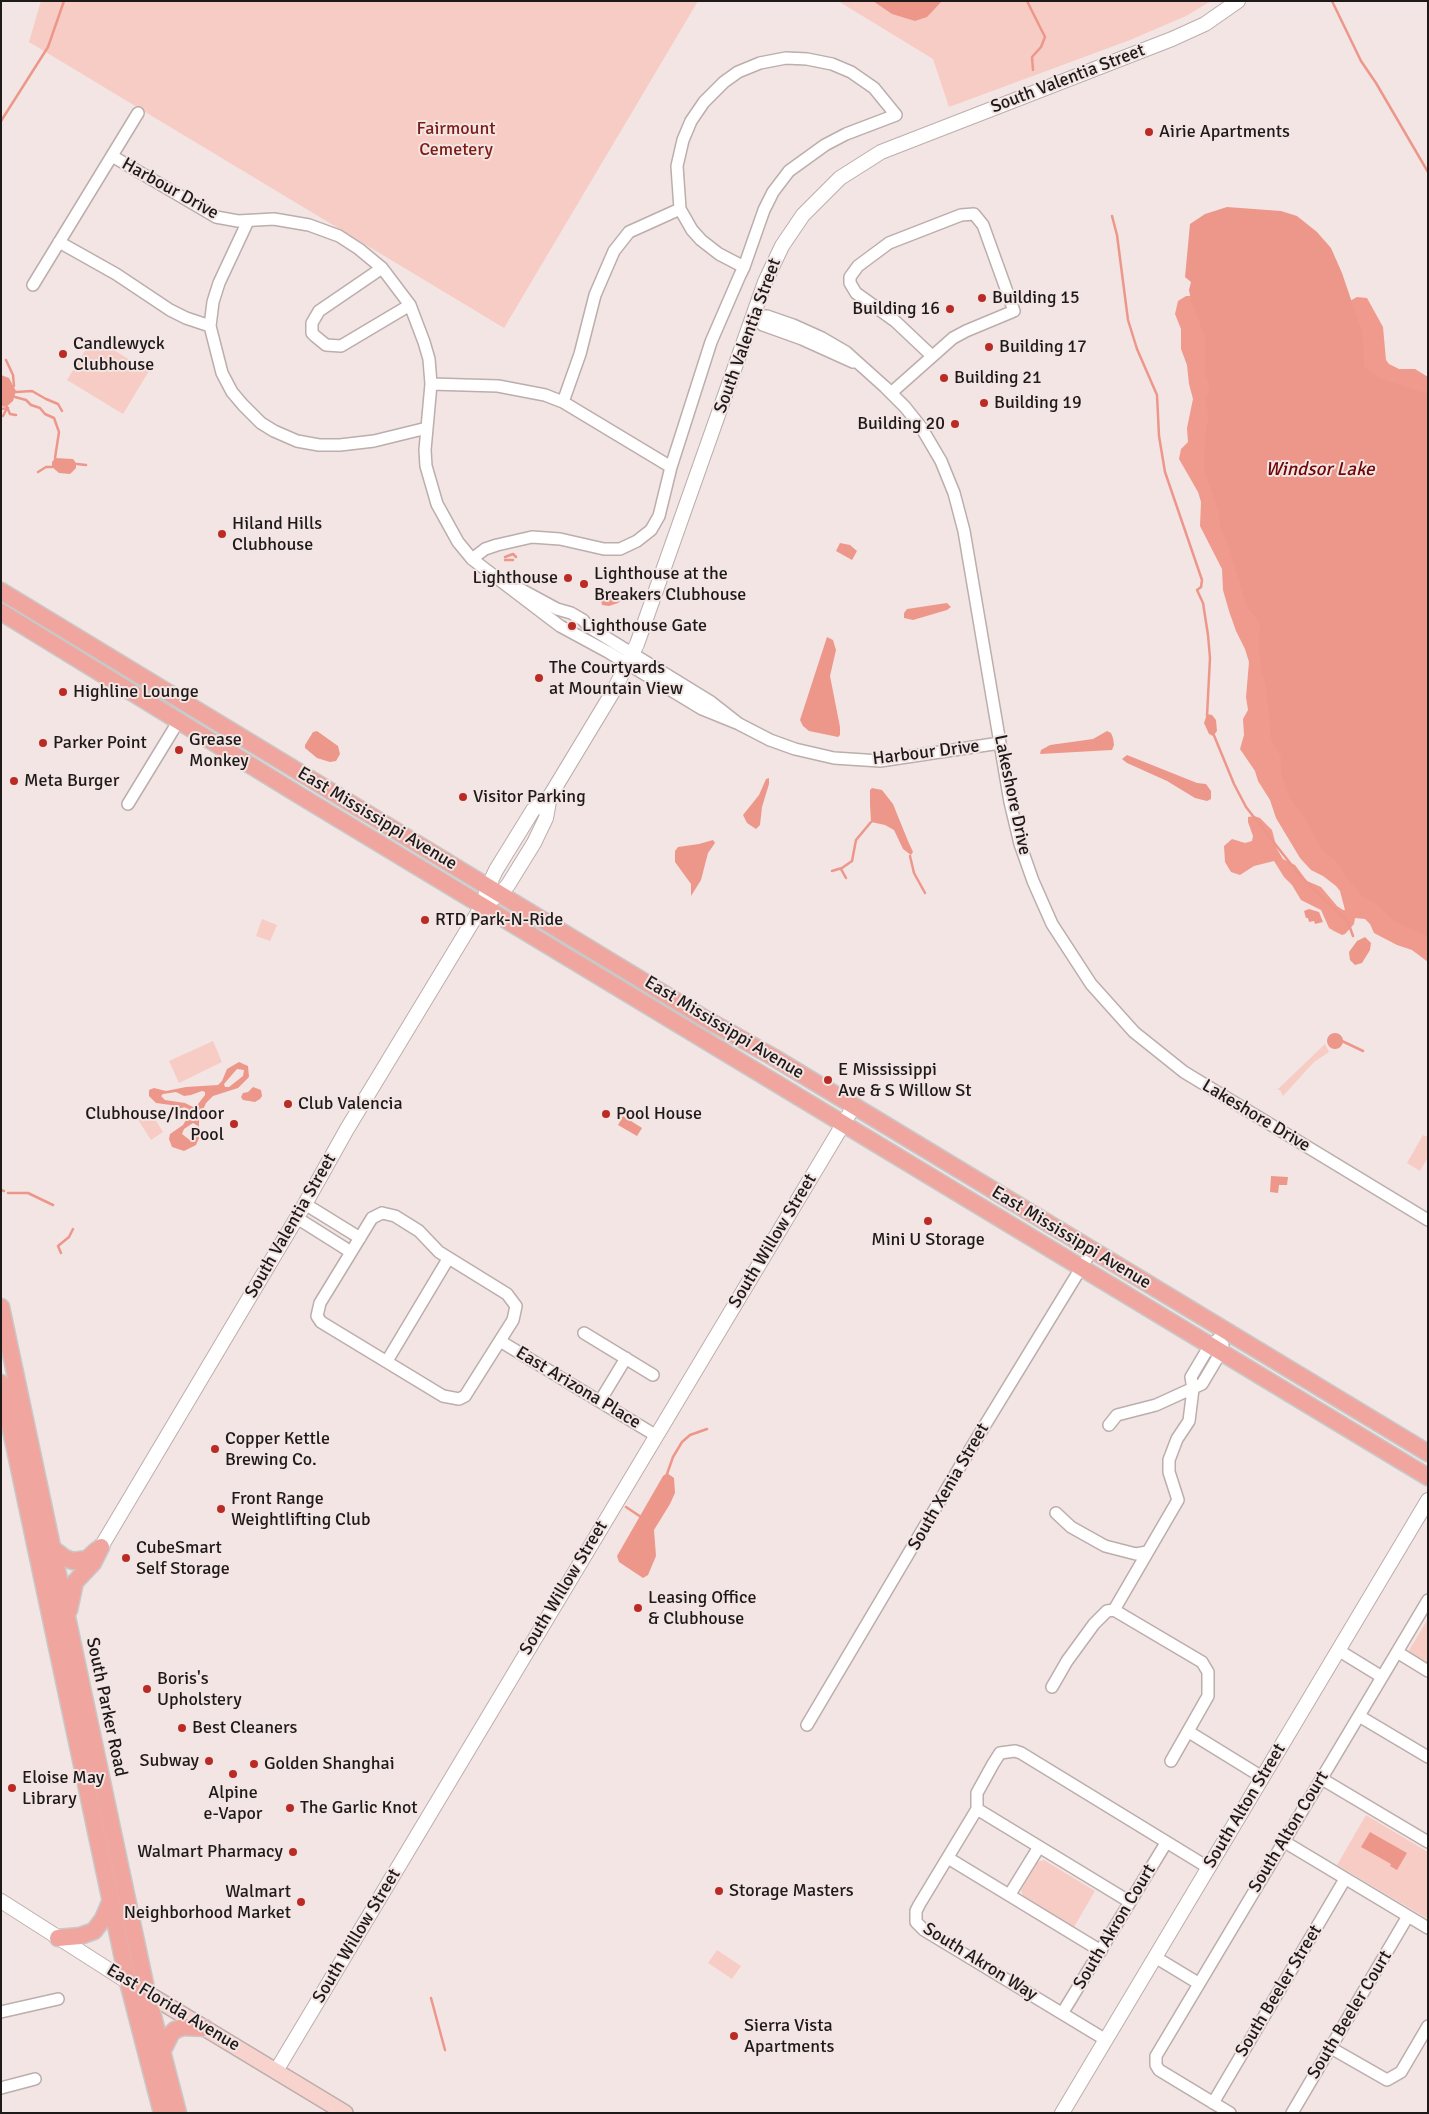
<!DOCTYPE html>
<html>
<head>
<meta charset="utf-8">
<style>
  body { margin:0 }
  #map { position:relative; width:1429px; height:2114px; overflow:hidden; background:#f3e5e3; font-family:Signika,sans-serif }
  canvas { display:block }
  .frame { position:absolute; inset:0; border:2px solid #1f1a1a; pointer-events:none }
</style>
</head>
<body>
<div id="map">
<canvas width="1429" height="2114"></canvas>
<div class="frame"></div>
</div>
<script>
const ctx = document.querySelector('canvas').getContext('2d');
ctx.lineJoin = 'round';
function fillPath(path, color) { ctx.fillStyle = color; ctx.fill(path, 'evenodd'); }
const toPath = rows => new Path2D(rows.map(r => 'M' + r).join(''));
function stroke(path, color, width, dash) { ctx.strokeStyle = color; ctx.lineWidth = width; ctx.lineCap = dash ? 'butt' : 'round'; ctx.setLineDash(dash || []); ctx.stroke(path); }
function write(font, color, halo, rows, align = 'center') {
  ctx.font = font + ' Signika,sans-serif'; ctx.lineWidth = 4; ctx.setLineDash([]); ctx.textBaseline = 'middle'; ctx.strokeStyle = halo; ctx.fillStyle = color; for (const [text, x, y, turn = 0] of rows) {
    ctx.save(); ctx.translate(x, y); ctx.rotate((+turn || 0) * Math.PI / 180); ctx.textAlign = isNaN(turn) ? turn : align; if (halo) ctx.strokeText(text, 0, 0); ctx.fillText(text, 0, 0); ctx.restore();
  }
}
const green = toPath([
  [41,1,698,1,504,328,29,42],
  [838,1,1211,1,1186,16,1130,40,949,107,933,59],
  [93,338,149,371,123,414,67,380],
  [262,919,277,925,270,941,256,936],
  [213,1041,222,1062,179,1083,169,1061],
  [1325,1044,1329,1052,1314,1062,1283,1096,1280,1090,1277,1090],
  [148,1108,163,1132,151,1140,135,1115],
  [1423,1135,1428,1137,1428,1157,1420,1171,1407,1163],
  [1428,1619,1428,1663,1408,1652],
  [1366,1815,1428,1852,1428,1919,1337,1865],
  [1044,1860,1095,1891,1074,1927,1023,1896,1021,1890,1037,1862],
  [717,1950,741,1966,732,1979,708,1963]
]);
const forest = toPath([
  [1186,296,1194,296,1204,312,1213,413,1260,619,1428,930,1428,962,1412,950,1397,945,1374,933,1370,924,1365,919,1355,918,1354,924,1345,934,1342,935,1334,931,1329,928,1321,910,1301,900,1292,885,1284,877,1274,861,1254,866,1240,875,1231,872,1225,862,1224,846,1232,839,1245,843,1252,841,1253,836,1248,822,1248,817,1254,816,1260,818,1272,830,1277,849,1283,859,1295,865,1307,881,1321,887,1337,906,1343,910,1345,910,1340,891,1336,886,1323,876,1311,870,1300,858,1276,818,1270,800,1258,781,1255,771,1240,749,1244,735,1243,719,1248,710,1246,697,1249,662,1245,649,1236,631,1229,611,1223,590,1222,569,1200,526,1201,502,1198,492,1179,459,1181,449,1188,442,1187,428,1193,399,1189,384,1187,365,1181,349,1181,329,1175,314,1178,301],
  [1357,297,1367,298,1383,327,1386,360,1389,364,1399,369,1415,369,1428,377,1428,398,1367,376,1350,301]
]);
const water = toPath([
  [873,1,942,1,927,17,915,21,892,14],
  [1227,207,1281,211,1297,216,1317,232,1331,248,1342,273,1362,332,1365,367,1379,378,1428,394,1428,936,1397,923,1375,903,1364,898,1346,877,1339,864,1322,850,1305,818,1289,798,1281,771,1281,757,1271,739,1266,685,1261,669,1259,648,1260,623,1247,607,1227,542,1220,529,1219,512,1204,470,1205,434,1209,417,1205,402,1210,386,1205,374,1205,337,1191,300,1189,290,1191,282,1185,277,1190,224,1205,214],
  [1,375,9,378,16,391,13,401,6,407,1,406],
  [55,458,73,459,76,463,76,468,70,474,59,473,52,467,52,462],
  [840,543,850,545,857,551,852,560,836,551],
  [614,593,619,596,620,601,618,603,609,606,602,605,601,600,604,595],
  [947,603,951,607,947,610,913,620,904,618,904,613,907,609],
  [827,637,833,640,836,650,830,676,840,727,840,735,838,737,809,731,803,726,800,720],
  [1207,714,1212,715,1216,720,1217,731,1213,736,1209,734,1204,723],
  [317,731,338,746,340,754,336,761,330,762,317,758,305,748,305,745,313,732],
  [1107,731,1111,733,1113,738,1114,745,1112,750,1040,754,1041,750,1050,745,1093,739],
  [1127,755,1197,783,1206,784,1211,791,1211,799,1207,801,1195,798,1167,781,1127,763,1122,759],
  [769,778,769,784,762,807,760,825,756,829,747,823,743,815,759,795,766,779],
  [872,788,882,790,893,804,908,841,913,852,911,855,903,849,894,830,885,825,871,822,870,805,870,790],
  [713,840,715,843,708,853,701,880,691,896,691,884,675,862,675,851,678,847,699,844],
  [1309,909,1319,912,1323,922,1315,924,1314,921,1309,922,1308,918,1306,918,1304,911],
  [1365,937,1371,943,1370,950,1362,963,1355,965,1350,960,1349,952,1357,941],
  '1327 1041a8 8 0 1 1 16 0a8 8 0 1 1-16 0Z',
  [239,1062,248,1066,249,1077,238,1088,213,1096,206,1103,199,1119,199,1138,196,1145,184,1151,172,1147,169,1139,170,1134,183,1125,189,1115,189,1110,184,1107,177,1112,171,1105,156,1103,149,1096,149,1090,154,1088,166,1091,186,1087,218,1085,222,1081,227,1069],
  [237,1069,244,1070,243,1076,229,1087,225,1087,224,1084],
  [202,1091,205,1092,205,1095,195,1108,185,1103,165,1100,161,1096,163,1094,176,1092,184,1096,191,1095],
  [193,1123,198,1126,198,1132,195,1139,191,1141,182,1134,184,1129],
  [253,1087,261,1090,262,1096,260,1099,255,1102,243,1100,241,1097,243,1093,248,1092],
  [623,1116,642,1128,637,1136,618,1125],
  [1271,1176,1288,1177,1287,1185,1279,1185,1278,1193,1270,1192],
  [667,1473,674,1478,675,1493,670,1504,654,1530,656,1556,648,1575,643,1578,619,1562,617,1556,663,1476],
  [1370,1832,1407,1853,1397,1870,1390,1866,1391,1864,1361,1847]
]);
const stream = toPath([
  [1027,1,1045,37,1041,47,1032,57,1033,70],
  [1332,1,1361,61,1376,83,1428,172],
  [1,121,48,47,64,1],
  [1112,216,1117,235,1128,320,1137,349,1157,395,1159,436,1165,472,1202,580,1201,587,1197,590,1203,603,1208,635,1210,658,1207,716],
  [6,360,13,375,14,386],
  [16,392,32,391,46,399,58,404,62,411],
  [15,397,26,400,31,405,40,408,45,414,54,418,59,432,55,458],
  [7,407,10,414,16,415],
  [1,409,8,408],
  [3,416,6,410],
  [77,464,86,465],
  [38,472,46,467,52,467],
  [505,557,513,554,516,557],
  [505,560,513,560],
  [1213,733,1234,784,1246,807,1301,877,1348,922,1353,936],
  [910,856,914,873,925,893],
  [841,869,846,878],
  [832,871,842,868,852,861,856,840,871,822],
  [1342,1041,1363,1051],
  [1,1190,4,1191],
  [8,1193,28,1193,53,1205],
  [61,1253,58,1246,69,1237,73,1229],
  [667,1474,673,1457,682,1442,690,1435,707,1429],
  [626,1507,641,1517],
  [431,1998,445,2050]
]);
const minor = toPath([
  [112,156,216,217,238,221,274,219,309,225,339,236,359,249,382,268,410,305,424,342,429,359,431,384,425,450,426,466,437,504,458,542,472,559,560,626,608,652,702,709,739,724],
  [248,221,219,283,213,302,210,326,222,373,232,392,243,405,261,423,274,431,297,441,319,445,340,445,374,441,427,428],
  [59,242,116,274,170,310,186,318,210,326],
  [382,268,319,311,312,323,312,333,315,336,326,345,341,346,410,305],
  [33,285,138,113],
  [752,317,767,316,793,325,822,338,846,352,885,387,905,407,921,427,941,461,954,493,964,531,1010,802,1020,844,1033,881,1052,924,1091,984,1134,1032,1184,1072,1428,1220],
  [752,317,763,325,802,339,853,362],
  [431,384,498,386,545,395,563,402,671,467],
  [891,393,953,338,966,331,1014,311,983,225,974,214,961,215,889,243,858,266,850,277,850,283,856,293,895,321,932,356],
  [563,402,580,354,595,295,614,251,629,232,680,209],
  [472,559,485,549,497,545,532,537,560,539,604,549,620,549,637,541,651,530,659,516,671,467,711,342,740,275,744,267,764,210,773,192,789,171,825,145,846,134,896,115,874,88,851,72,832,64,807,59,786,58,760,63,738,72,724,82,704,102,691,121,683,140,677,166,680,209,692,230,701,240,719,254,744,267],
  [520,589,557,609,571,613,583,620,589,627,711,702,739,724,770,740,795,749,834,758,880,761,1000,743],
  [128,804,178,722],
  [305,1204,360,1238],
  [382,1213,395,1216,419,1231,439,1252,507,1294,516,1306,513,1320,465,1396,459,1399,443,1396,321,1322,317,1316,320,1303,372,1218,382,1213],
  [297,1218,351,1252],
  [584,1333,653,1375],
  [500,1341,655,1435],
  [387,1361,448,1259],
  [600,1401,626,1358],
  [1109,1425,1117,1415,1156,1405,1202,1384,1221,1352,1223,1345],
  [1056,1513,1071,1527,1105,1546,1136,1554,1147,1552],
  [1114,1610,1178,1500,1169,1472,1169,1460,1177,1439,1189,1421,1193,1389,1191,1377,1210,1345,1227,1332],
  [1338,1650,1382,1677],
  [1397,1652,1428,1671],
  [1052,1687,1067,1661,1094,1624,1107,1611,1114,1610,1202,1662,1208,1672,1208,1696,1171,1761],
  [1359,1716,1428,1757],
  [807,1725,971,1448,1092,1250],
  [1189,1732,1262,1777],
  [1322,1779,1428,1842],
  [977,1809,1130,1902],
  [1283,1841,1428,1928],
  [948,1858,1101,1951],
  [1010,1894,1039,1847],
  [1155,1957,1198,1983],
  [1,2012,58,1999],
  [1063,2012,1166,1843],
  [1106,2040,924,1930,916,1922,916,1911,919,1905,977,1809,977,1793,993,1764,1000,1753,1015,1751,1021,1753,1209,1868],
  [1331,2048,1387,2080,1401,2072,1428,2026],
  [1,2088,35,2079],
  [1213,2103,1345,1879],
  [1230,2113,1159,2070,1156,2065,1156,2056,1428,1600],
  [1292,2113,1408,1916]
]);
const tertiary = toPath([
  [482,906,500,894,508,885,534,843,546,818,550,796,614,690,637,644,765,282,782,246,803,215,840,178,881,152,1172,39,1205,24,1238,1],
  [101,1547,305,1204,347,1129,482,906,488,887,496,870,533,810,550,796],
  [1,1901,128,1982],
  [276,2071,854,1106],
  [1062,2113,1428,1500]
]);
const secondary = toPath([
  [140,1989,345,2113]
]);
const primary = toPath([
  [1,591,704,1018,773,1057,1428,1453],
  [1,612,299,795,1428,1477],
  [1,1307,147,1993,178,2113],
  [1,1383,128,1982,162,2113],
  [52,1548,65,1558,73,1561,87,1559,97,1550],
  [69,1610,75,1582,93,1563,101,1547],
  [58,1938,80,1936,94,1931,103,1919,111,1900],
  [162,2052,171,2034,175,2030,183,2027,205,2028]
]);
const markers = [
  [1149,132,5,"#b92b24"],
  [982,298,5,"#b92b24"],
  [950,309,5,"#b92b24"],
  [989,347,5,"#b92b24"],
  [63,354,5,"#b92b24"],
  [944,378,5,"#b92b24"],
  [984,403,5,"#b92b24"],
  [955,424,5,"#b92b24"],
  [222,534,5,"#b92b24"],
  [568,578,5,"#b92b24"],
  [584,584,5,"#b92b24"],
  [572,626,5,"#b92b24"],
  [539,678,5,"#b92b24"],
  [63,692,5,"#b92b24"],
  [43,743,5,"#b92b24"],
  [179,750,5,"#b92b24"],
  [14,781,5,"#b92b24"],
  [463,797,5,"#b92b24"],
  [425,920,5,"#b92b24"],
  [828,1080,5,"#b92b24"],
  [288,1104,5,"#b92b24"],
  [606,1114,5,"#b92b24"],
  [234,1124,5,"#b92b24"],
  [928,1221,5,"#b92b24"],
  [215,1449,5,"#b92b24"],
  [221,1509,5,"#b92b24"],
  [126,1558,5,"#b92b24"],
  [638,1608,5,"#b92b24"],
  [147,1689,5,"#b92b24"],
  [182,1728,5,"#b92b24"],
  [209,1761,5,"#b92b24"],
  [254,1764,5,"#b92b24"],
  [233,1774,5,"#b92b24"],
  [12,1788,5,"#b92b24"],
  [290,1808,5,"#b92b24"],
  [293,1852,5,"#b92b24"],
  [719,1891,5,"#b92b24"],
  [301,1902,5,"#b92b24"],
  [734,2036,5,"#b92b24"]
];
const streetNames = [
  ["South Valentia Street",1068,79,-21],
  ["Harbour Drive",170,189,29],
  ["South Valentia Street",748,336,-70],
  ["Harbour Drive",926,753,-7],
  ["Lakeshore Drive",1012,795,78],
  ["East Mississippi Avenue",377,819,31],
  ["East Mississippi Avenue",724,1028,31],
  ["Lakeshore Drive",1256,1116,31],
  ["South Valentia Street",291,1226,-60],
  ["East Mississippi Avenue",1071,1238,31],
  ["South Willow Street",773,1241,-59],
  ["East Arizona Place",578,1388,31],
  ["South Xenia Street",949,1487,-60],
  ["South Willow Street",564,1588,-59],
  ["South Parker Road",106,1707,78],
  ["South Alton Street",1245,1806,-59],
  ["South Alton Court",1289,1832,-59],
  ["South Akron Court",1115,1927,-59],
  ["South Willow Street",357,1936,-59],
  ["South Akron Way",980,1962,32],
  ["South Beeler Street",1279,1991,-59],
  ["East Florida Avenue",173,2008,31],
  ["South Beeler Court",1350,2015,-59]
];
const parkNames = [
  ["Fairmount",456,129],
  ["Cemetery",456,150]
];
const poiNames = [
  ["Airie Apartments",1159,132],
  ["Building 15",992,298],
  ["Building 16",940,309,"right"],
  ["Candlewyck",73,344],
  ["Clubhouse",73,365],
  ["Building 17",999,347],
  ["Building 21",954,378],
  ["Building 19",994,403],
  ["Building 20",945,424,"right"],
  ["Hiland Hills",232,524],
  ["Clubhouse",232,545],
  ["Lighthouse at the",594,574],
  ["Breakers Clubhouse",594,595],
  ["Lighthouse",558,578,"right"],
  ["Lighthouse Gate",582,626],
  ["The Courtyards",549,668],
  ["at Mountain View",549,689],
  ["Highline Lounge",73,692],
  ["Grease",189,740],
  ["Monkey",189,761],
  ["Parker Point",53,743],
  ["Meta Burger",24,781],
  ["Visitor Parking",473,797],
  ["RTD Park-N-Ride",435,920],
  ["E Mississippi",838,1070],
  ["Ave & S Willow St",838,1091],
  ["Club Valencia",298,1104],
  ["Clubhouse/Indoor",224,1114,"right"],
  ["Pool",224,1135,"right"],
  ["Pool House",616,1114],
  ["Mini U Storage",928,1240,"center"],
  ["Copper Kettle",225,1439],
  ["Brewing Co.",225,1460],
  ["Front Range",231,1499],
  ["Weightlifting Club",231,1520],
  ["CubeSmart",136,1548],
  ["Self Storage",136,1569],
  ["Leasing Office",648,1598],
  ["& Clubhouse",648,1619],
  ["Boris's",157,1679],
  ["Upholstery",157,1700],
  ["Best Cleaners",192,1728],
  ["Subway",199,1761,"right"],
  ["Golden Shanghai",264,1764],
  ["Eloise May",22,1778],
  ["Library",22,1799],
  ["Alpine",233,1793,"center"],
  ["e-Vapor",233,1814,"center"],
  ["The Garlic Knot",300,1808],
  ["Walmart Pharmacy",283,1852,"right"],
  ["Storage Masters",729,1891],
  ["Walmart",291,1892,"right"],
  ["Neighborhood Market",291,1913,"right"],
  ["Sierra Vista",744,2026],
  ["Apartments",744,2047]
];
const waterNames = [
  ["Windsor Lake",1320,470]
];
fillPath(green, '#f7ccc5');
fillPath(forest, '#f0998d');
fillPath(water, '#ed978b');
stroke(stream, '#ed978b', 2.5);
stroke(minor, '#bbaeac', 14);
stroke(tertiary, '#bbaeac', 16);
stroke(secondary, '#bbaeac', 18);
stroke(primary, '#c9c8c8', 19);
stroke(minor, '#fff', 11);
stroke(tertiary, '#fff', 14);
stroke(secondary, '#f8d3ce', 15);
stroke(primary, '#f0a69e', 16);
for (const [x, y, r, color] of markers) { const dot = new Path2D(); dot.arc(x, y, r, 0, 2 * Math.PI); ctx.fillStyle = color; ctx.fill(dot); stroke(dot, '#f3e5e3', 2); }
write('18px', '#1f1a1a', '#f3e5e3', streetNames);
write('18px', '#7f1b15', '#f3e5e3', parkNames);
write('18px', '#1f1a1a', '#f3e5e3', poiNames, 'left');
write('italic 19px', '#700706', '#f3e5e3', waterNames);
</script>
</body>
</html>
